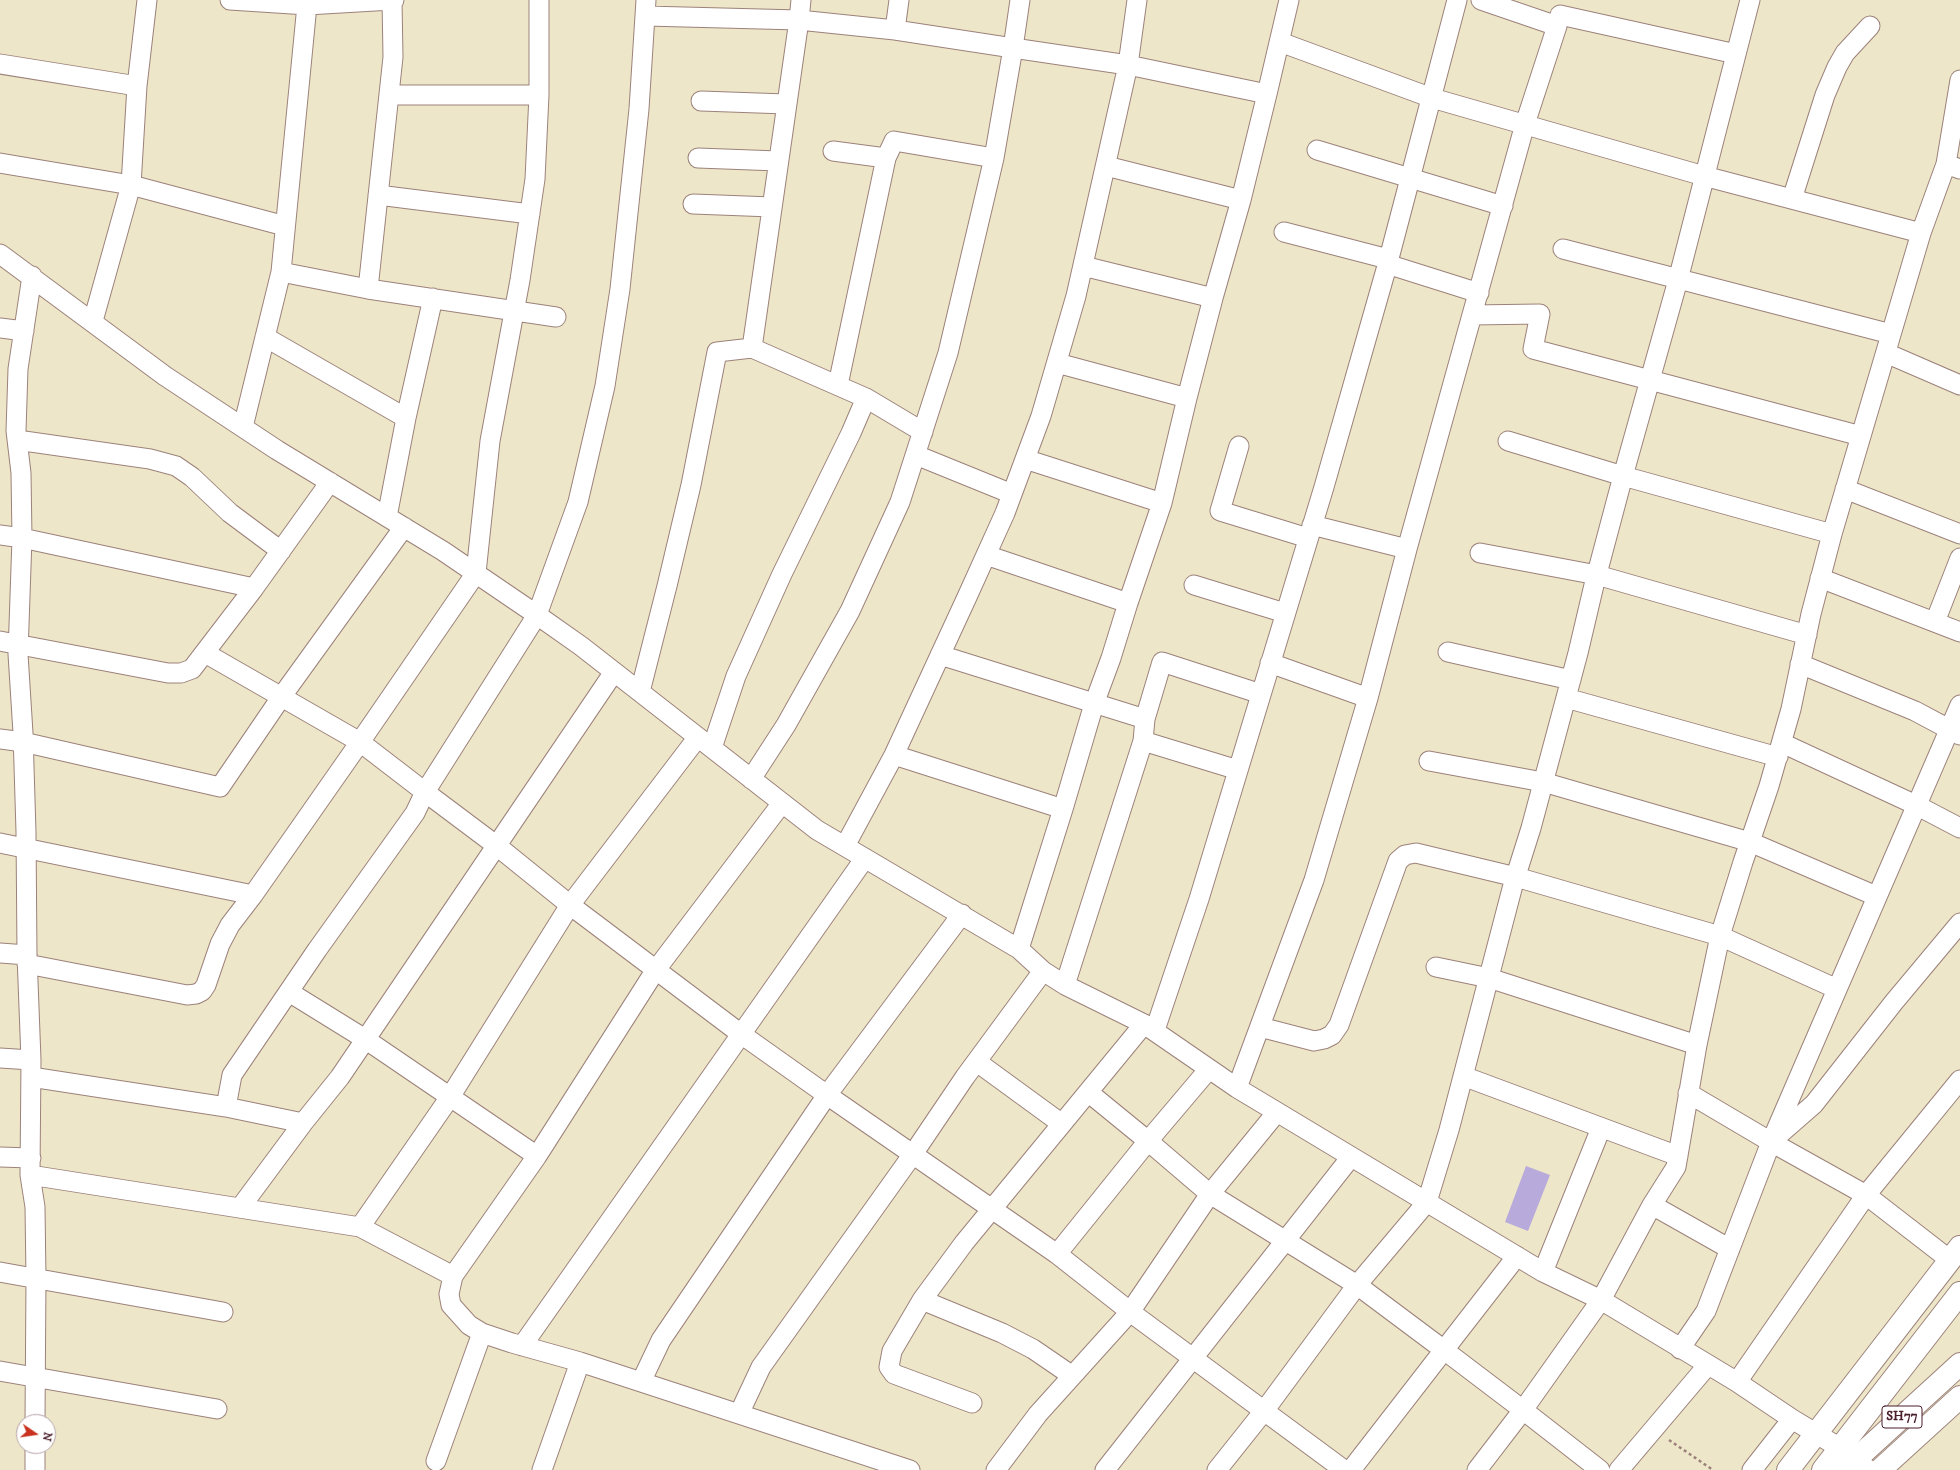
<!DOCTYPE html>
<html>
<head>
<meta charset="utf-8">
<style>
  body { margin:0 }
  #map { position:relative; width:1960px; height:1470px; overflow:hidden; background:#ede6c9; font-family:"IM FELL DW Pica",serif }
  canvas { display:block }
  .north { position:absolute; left:16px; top:1414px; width:40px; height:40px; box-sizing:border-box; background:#fff; border:1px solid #b7a5aa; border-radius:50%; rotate:103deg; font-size:11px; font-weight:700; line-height:16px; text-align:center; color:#4a1f2b }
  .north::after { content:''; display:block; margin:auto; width:14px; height:18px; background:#c8321e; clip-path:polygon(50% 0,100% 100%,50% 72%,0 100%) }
</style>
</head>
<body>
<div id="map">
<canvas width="1960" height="1470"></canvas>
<div class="north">N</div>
</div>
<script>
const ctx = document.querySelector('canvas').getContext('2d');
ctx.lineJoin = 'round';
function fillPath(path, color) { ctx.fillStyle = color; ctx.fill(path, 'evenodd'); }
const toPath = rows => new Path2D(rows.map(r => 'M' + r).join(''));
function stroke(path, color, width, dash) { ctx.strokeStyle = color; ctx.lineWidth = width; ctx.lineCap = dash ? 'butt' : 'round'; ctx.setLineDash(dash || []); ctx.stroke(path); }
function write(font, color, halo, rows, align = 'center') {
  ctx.font = font + ' "IM FELL DW Pica",serif'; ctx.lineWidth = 4; ctx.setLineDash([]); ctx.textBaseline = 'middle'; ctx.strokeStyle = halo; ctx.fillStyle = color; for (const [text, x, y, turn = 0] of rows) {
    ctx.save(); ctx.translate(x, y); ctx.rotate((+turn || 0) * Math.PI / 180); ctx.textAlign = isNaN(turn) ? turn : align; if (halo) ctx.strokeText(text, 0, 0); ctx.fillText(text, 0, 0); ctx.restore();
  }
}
const building = toPath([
  [1526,1166,1550,1175,1528,1231,1505,1222]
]);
const path = toPath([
  [1669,1440,1713,1470]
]);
const minor = toPath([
  [147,0,137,86,131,185,285,226],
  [230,0,307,5,392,0],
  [1020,0,1013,48,1128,65,1137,0],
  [1560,15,1736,54],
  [646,16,799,20,801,0],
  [895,30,899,0],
  [1280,42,1432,98,1704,176,1921,233,1832,534,1811,614,1791,709,1769,786,1743,862,1720,936,1837,989],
  [0,64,137,86],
  [1267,94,1289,0],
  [389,95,539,95],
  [701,101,786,104],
  [1317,150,1503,206],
  [833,151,886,158,838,385],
  [698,158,778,161],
  [0,163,131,185,93,321],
  [1946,164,1960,80],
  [1106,166,1241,200,1213,298],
  [378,195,530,214],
  [1792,199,1825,95,1837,67,1845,53,1870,26],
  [693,204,772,207],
  [1284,232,1388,259],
  [1921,233,1946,164,1960,169],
  [1563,249,1891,334],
  [0,254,165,376,277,450,443,551,537,615,581,646,817,830,1019,949,1043,971,1065,985,1144,1024,1237,1088,1277,1112,1543,1272,1601,1300,1737,1382,1792,1419,1840,1448,1869,1470],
  [1387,264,1479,293],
  [1083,266,1213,298,1187,398],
  [281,272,307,5],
  [32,276,18,369,16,431,21,473,22,538,18,654,23,733,26,832,27,955,31,1060,30,1175,35,1207,36,1278,35,1422],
  [368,289,556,317],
  [1472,315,1540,314,1533,349,1861,436],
  [0,328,24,331],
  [265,337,406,418,433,298],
  [1886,353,1960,385],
  [1057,363,1187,398,1162,503],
  [243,427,281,272,368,289,393,57,392,0,394,0],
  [923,432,866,398,752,348,799,20,895,30,1013,48,994,158],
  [17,440,150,459,176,466,192,477,230,513,281,551],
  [1508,441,1623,476,1832,534],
  [1239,446,1220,511,1308,538],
  [916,455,1012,494],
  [1025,459,1162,503,1128,603],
  [1845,489,1960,534],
  [387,517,406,418],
  [1312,525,1407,549,1368,698],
  [0,535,22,538,254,588],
  [1407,549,1525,124,1557,26,1481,0],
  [1480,553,1597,575,1807,635],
  [986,555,1128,603,1111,658,1094,704,1063,809,1019,949],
  [1820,578,1960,632],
  [1194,585,1285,613],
  [1935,622,1960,558],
  [0,641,168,673,181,673,192,669,254,588,330,482],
  [1448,652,1571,680],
  [205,653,360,742,476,573,490,441,520,280,535,179,539,95,539,0],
  [940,655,1145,719,1143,741,1238,770],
  [1800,664,1915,711,1960,735],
  [640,692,667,586,691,485,717,352,752,348],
  [1566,698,1778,757],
  [1145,719,1162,662,1261,694],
  [0,739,23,742,220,787,282,696,404,527],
  [1782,743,1916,805,1960,828],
  [712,748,736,676,782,574,851,433,866,398],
  [894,755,1063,809],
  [1429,761,1543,782,1750,842,1876,896],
  [751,779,786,725,850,611,900,502,948,353,994,158,894,141,886,158],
  [0,843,253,895,360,742,425,792,537,615,578,502,605,386,620,289,639,109,646,0],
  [845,846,894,755,967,597,1005,513,1041,416,1076,296,1128,65,1267,94,1241,200],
  [0,953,27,955],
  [27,964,187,995,196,994,202,991,206,985,220,944,230,925,253,895],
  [1436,967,1489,978,1697,1045,1676,1167,1652,1205,1601,1300,1523,1410,1600,1470],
  [1065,985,1143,741],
  [289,992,365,1039,537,1156],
  [1260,1027,1314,1041,1324,1039,1332,1035,1339,1025,1398,861,1405,855,1416,853,1516,877,1720,936,1697,1045],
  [1155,1030,1199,899,1324,487,1387,266,1457,0],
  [0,1058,31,1060],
  [977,1062,1062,1124],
  [1463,1076,1678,1156],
  [31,1077,226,1107,303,1123,340,1077,614,672],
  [1237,1088,1314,880,1368,698,1270,663],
  [1088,1092,1148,1141,1209,1069],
  [226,1107,232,1075,317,950,415,813,425,792,497,846,570,905,698,737],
  [1775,1138,1814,1104,1894,1002,1960,923],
  [1771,1142,1960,705],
  [1771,1142,1866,1195,1950,1260],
  [0,1157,31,1158],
  [30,1175,360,1227,453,1276,537,1156,655,971,782,803],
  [1652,1205,1730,1249],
  [240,1208,303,1123],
  [360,1227,450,1097,570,905,741,1034,827,1095,962,914],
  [0,1272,223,1312],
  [1543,1272,1601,1128],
  [453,1276,449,1294,451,1305,469,1325,482,1333,512,1343,580,1362],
  [922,1300,892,1351,889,1367,894,1374,972,1403],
  [522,1346,865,858],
  [1680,1349,1706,1311,1771,1142,1688,1093],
  [0,1371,217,1409],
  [1071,1375,1033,1349,1002,1333,922,1300,964,1243,1144,1024],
  [641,1382,661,1340,827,1095,1057,1254,1137,1317,1344,1470],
  [1737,1382,1866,1195,1960,1080],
  [739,1414,761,1367,913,1154,965,1077,1043,971],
  [35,1446,35,1470],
  [436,1461,482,1333],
  [542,1470,580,1362,910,1470],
  [996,1470,1038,1414,1130,1312,1210,1194,1148,1141,1057,1254],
  [1105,1470,1351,1157],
  [1217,1470,1264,1411,1357,1285,1210,1194,1277,1112],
  [1351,1470,1444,1350,1357,1285,1427,1202,1449,1130,1513,885,1531,828,1578,653,1594,585,1623,476,1678,280,1750,0],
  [1477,1470,1523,1410,1444,1350,1517,1256],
  [1619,1470,1707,1366],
  [1752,1470,1792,1419]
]);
const tertiary = toPath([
  [1788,1470,1960,1247],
  [1823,1470,1960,1293]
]);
const primary = toPath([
  [1844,1470,1960,1364],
  [1880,1470,1960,1397]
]);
const shields = [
  [1902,1417,40]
];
const shieldNames = [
  ["SH77",1902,1417]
];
fillPath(building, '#b8abdb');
stroke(minor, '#9c827a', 21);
stroke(tertiary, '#9c827a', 24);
stroke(primary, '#9c827a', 24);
stroke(path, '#9c827a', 2.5, [3, 3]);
stroke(minor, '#fff', 19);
stroke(tertiary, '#fff', 22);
stroke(primary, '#fff', 22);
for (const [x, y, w] of shields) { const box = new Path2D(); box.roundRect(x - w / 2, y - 11, w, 22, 3); ctx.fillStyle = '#fff'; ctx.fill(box); stroke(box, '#4a1f2b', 1); }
write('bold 13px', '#4a1f2b', null, shieldNames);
</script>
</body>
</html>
